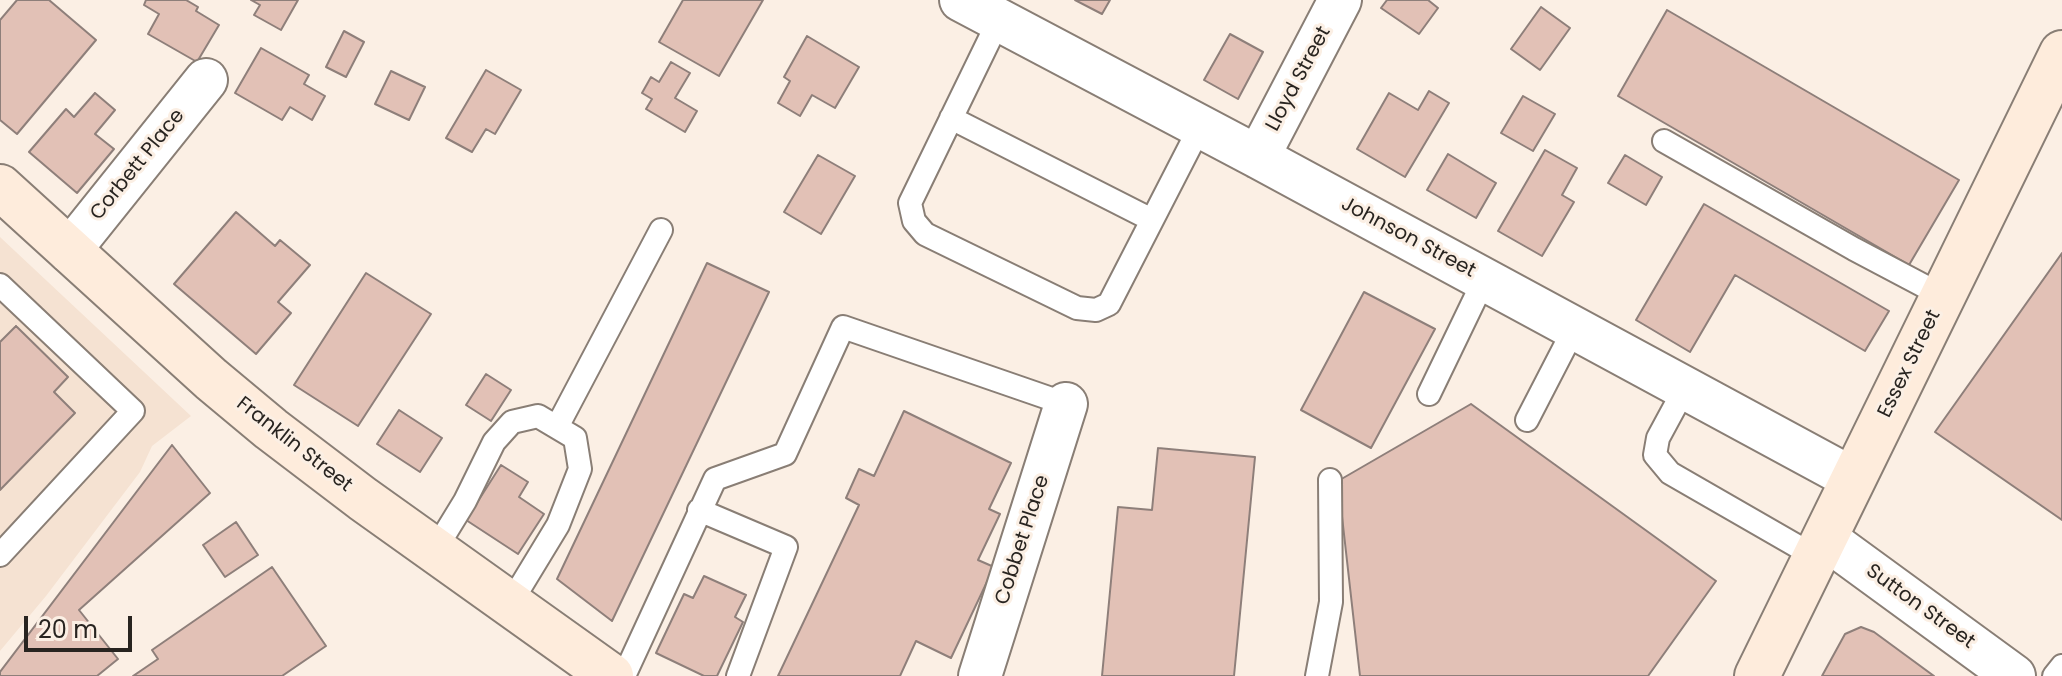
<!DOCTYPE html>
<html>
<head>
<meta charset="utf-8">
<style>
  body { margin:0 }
  #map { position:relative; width:2062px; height:676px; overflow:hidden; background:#fbefe4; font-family:Poppins,sans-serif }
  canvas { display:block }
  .scale { position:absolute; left:24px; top:616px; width:108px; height:36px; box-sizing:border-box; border:4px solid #282420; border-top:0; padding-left:10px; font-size:24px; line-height:28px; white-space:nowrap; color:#282420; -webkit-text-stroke:6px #fbefe4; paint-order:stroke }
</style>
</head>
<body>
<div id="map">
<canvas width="2062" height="676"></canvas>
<div class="scale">20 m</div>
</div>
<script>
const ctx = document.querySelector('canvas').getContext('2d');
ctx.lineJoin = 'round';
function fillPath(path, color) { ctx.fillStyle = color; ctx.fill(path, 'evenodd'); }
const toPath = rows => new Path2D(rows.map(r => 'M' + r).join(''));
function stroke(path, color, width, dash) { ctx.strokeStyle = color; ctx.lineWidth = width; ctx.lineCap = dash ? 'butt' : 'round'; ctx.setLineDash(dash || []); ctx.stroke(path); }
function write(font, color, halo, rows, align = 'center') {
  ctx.font = font + ' Poppins,sans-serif'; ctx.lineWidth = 6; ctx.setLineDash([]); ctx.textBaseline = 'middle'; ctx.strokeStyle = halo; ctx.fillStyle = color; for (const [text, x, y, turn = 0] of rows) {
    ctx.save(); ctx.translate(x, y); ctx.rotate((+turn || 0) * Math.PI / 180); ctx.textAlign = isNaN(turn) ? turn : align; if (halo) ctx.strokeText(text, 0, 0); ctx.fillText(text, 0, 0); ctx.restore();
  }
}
const built = toPath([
  [0,237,191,416,152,446,140,472,46,596,0,651]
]);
const building = toPath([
  [17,0,49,0,96,40,17,134,0,120,0,20,17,0],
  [146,0,186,0,198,7,196,11,219,25,197,62,148,34,159,14,144,5,146,0],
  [251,0,298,0,281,30,254,15,260,5,251,0],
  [683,0,763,0,719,76,659,42,683,0],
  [1075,0,1110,0,1102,14,1075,0],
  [1387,0,1428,0,1438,8,1419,34,1381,8,1387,0],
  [1541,7,1570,28,1540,70,1511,49,1541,7],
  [1667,10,1959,180,1909,265,1618,96,1667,10],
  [344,31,364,42,346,77,326,67,344,31],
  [1230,34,1263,52,1238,99,1204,80,1230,34],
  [807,36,859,67,835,108,812,95,800,116,778,103,790,81,784,77,807,36],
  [261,48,309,75,304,84,325,96,312,120,290,107,282,120,235,93,261,48],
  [671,62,690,73,675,98,697,111,685,132,646,109,652,99,642,93,651,77,659,82,671,62],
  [486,70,521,90,495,134,486,129,472,152,446,138,486,70],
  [391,71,425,87,409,120,375,104,391,71],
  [1429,91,1449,103,1405,177,1357,149,1389,93,1418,110,1429,91],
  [95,93,115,110,95,134,114,149,77,193,29,152,66,109,74,117,95,93],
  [1523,96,1555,114,1533,151,1501,133,1523,96],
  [1545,150,1577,168,1562,195,1574,202,1542,256,1498,231,1545,150],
  [1448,154,1496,183,1476,218,1427,190,1448,154],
  [818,155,855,176,821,234,784,212,818,155],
  [1625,155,1662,177,1646,205,1608,183,1625,155],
  [1704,204,1889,311,1865,351,1735,275,1690,352,1636,320,1704,204],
  [236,212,275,246,280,240,310,265,278,302,291,313,256,354,174,284,236,212],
  [2062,253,2062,520,1935,432,2062,253],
  [707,263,769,292,612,621,557,579,707,263],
  [366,273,431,314,358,426,294,385,366,273],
  [1364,292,1435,329,1371,448,1301,410,1364,292],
  [16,326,68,377,54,392,75,413,0,490,0,342,16,326],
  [486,374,511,390,491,421,466,405,486,374],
  [1471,404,1716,581,1648,676,1360,676,1338,481,1471,404],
  [399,410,442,438,420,472,377,444,399,410],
  [904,411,1011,463,989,509,1000,514,978,560,994,567,951,658,916,641,900,676,778,676,859,505,846,498,859,469,874,476,904,411],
  [172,445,210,493,79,610,118,659,97,676,0,676,0,672,172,445],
  [1158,448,1255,457,1234,676,1102,676,1118,507,1152,510,1158,448],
  [501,465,528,482,519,497,544,514,518,554,466,520,501,465],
  [236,522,258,555,225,577,203,545,236,522],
  [272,567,326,646,282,676,133,676,158,659,152,650,272,567],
  [704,576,746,595,735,617,743,622,717,676,704,676,656,653,684,594,693,598,704,576],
  [1861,627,1874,632,1934,676,1822,676,1845,634,1861,627]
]);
const service = toPath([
  [999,20,910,203,914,221,925,234,1077,308,1096,310,1109,304,1200,127],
  [951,118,1152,220],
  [1664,141,1854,249,1943,296],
  [0,285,133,411,0,555],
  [1685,388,1658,438,1655,455,1670,473,1816,557],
  [1429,394,1484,280],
  [1527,420,1574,329],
  [557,427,661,230],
  [699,510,786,547,738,676],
  [435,550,465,501,494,442,512,422,538,416,575,438,580,469,558,525,510,604],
  [624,676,715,479,785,454,843,327,1066,404],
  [1317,676,1331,602,1330,480],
  [2054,676,2062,666]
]);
const minor = toPath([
  [961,0,1258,157,1853,479],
  [1258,157,1340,0],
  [69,251,206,80],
  [1825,538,2014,676],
  [980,676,1066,404]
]);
const secondary = toPath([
  [0,187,211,379,271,429,363,499,611,676],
  [1757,676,2062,53]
]);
const streetNames = [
  ["Lloyd Street",1299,79,-62],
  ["Corbett Place",138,165,-51],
  ["Johnson Street",1408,238,28],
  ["Essex Street",1910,364,-64],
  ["Franklin Street",294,445,38],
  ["Cobbet Place",1023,540,-72],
  ["Sutton Street",1920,607,36]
];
fillPath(built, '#f5e2d2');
fillPath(building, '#e2c1b6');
stroke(building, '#8e7f7a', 2);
stroke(service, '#897e75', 26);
stroke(minor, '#897e75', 46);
stroke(secondary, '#897e75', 48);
stroke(service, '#fff', 22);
stroke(minor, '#fff', 42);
stroke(secondary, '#feecdc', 44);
write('20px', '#282420', '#fbefe4', streetNames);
</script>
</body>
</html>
